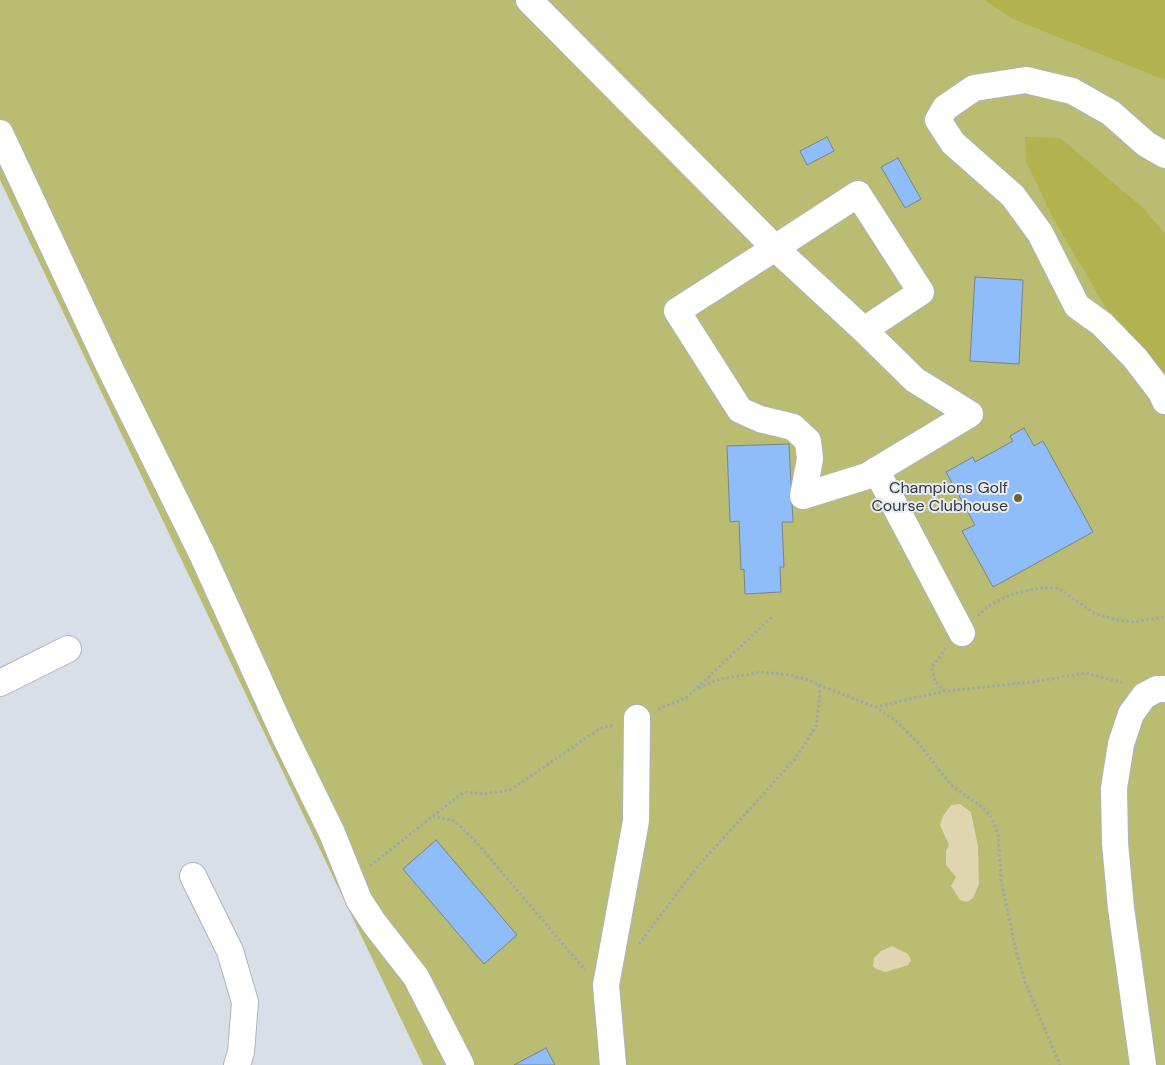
<!DOCTYPE html>
<html>
<head>
<meta charset="utf-8">
<style>
  body { margin:0 }
  canvas { display:block; background:#d8dfe8 }
</style>
</head>
<body>
<canvas width="1165" height="1065"></canvas>
<script>
const ctx = document.querySelector('canvas').getContext('2d');
ctx.lineJoin = 'round';
function fillPath(path, color) { ctx.fillStyle = color; ctx.fill(path, 'evenodd'); }
const toPath = rows => new Path2D(rows.map(r => 'M' + r).join(''));
function stroke(path, color, width, dash) { ctx.strokeStyle = color; ctx.lineWidth = width; ctx.lineCap = dash ? 'butt' : 'round'; ctx.setLineDash(dash || []); ctx.stroke(path); }
function write(font, color, halo, rows, align = 'center') {
  ctx.font = font + ' "DM Sans",sans-serif'; ctx.lineWidth = 4; ctx.setLineDash([]); ctx.textBaseline = 'middle'; ctx.strokeStyle = halo; ctx.fillStyle = color; for (const [text, x, y, turn = 0] of rows) {
    ctx.save(); ctx.translate(x, y); ctx.rotate((+turn || 0) * Math.PI / 180); ctx.textAlign = isNaN(turn) ? turn : align; if (halo) ctx.strokeText(text, 0, 0); ctx.fillText(text, 0, 0); ctx.restore();
  }
}
const green = toPath([
  [0,0,1165,0,1165,1065,423,1065,0,180]
]);
const forest = toPath([
  [985,0,1165,0,1165,80,1011,18],
  [1025,137,1060,138,1142,207,1165,234,1165,408,1053,218,1026,161]
]);
const sand = toPath([
  [960,804,971,812,978,847,979,884,973,898,967,902,960,900,951,886,956,877,946,865,946,851,949,845,940,825,943,816,951,805],
  [892,946,908,954,911,960,908,965,886,972,876,969,873,966,874,958,881,951]
]);
const building = toPath([
  [827,137,834,151,807,165,800,151,827,137],
  [898,158,921,199,905,208,881,167,898,158],
  [975,277,1023,280,1019,364,970,361,975,277],
  [1024,428,1034,446,1043,441,1093,532,993,587,962,531,975,525,946,472,973,457,975,462,1013,441,1010,436,1024,428],
  [789,444,793,522,782,522,784,567,780,567,781,592,745,594,744,569,741,570,739,521,730,522,727,446,789,444],
  [436,840,517,935,484,964,403,869,436,840],
  [546,1048,555,1065,514,1065,546,1048]
]);
const path = toPath([
  [978,616,988,606,1012,594,1040,588,1058,588,1094,613,1113,619,1133,622,1165,617],
  [946,648,932,667,935,682,945,691,1032,682,1086,673,1125,683],
  [819,685,875,707,896,721,919,744,951,785,986,810,993,821,998,834,1001,880,1016,951,1025,982,1060,1065],
  [875,707,945,691],
  [658,709,686,698,773,616],
  [433,816,464,792,484,794,510,790,601,728,615,725],
  [370,866,433,816,455,821,477,843,585,970],
  [639,944,698,866,795,759,816,726,820,696,819,685,809,680,789,675,762,672,716,680,696,689]
]);
const minor = toPath([
  [529,0,775,248,864,330,915,380,970,414,867,476,803,496,810,459,808,441,793,427,760,419,740,410,677,311,775,248,858,194,921,292,864,330],
  [0,133,109,366,202,554,285,737,332,833,359,900,374,923,416,977,461,1065],
  [1165,155,1146,144,1111,113,1072,91,1026,80,974,88,945,108,938,120,953,143,1013,196,1040,233,1077,306,1102,324,1135,358,1161,392,1165,401],
  [876,470,962,633],
  [0,683,68,649],
  [193,876,230,951,245,1002,241,1052,237,1065],
  [613,1065,606,985,636,821,637,718],
  [1143,1065,1121,908,1115,843,1114,788,1121,744,1131,714,1144,696,1157,689,1165,689]
]);
const markers = [
  [1018,498,5,"#726431"]
];
const poiNames = [
  ["Champions Golf",1008,489],
  ["Course Clubhouse",1008,507]
];
fillPath(green, '#b9bc71');
fillPath(forest, '#b0b34e');
fillPath(sand, '#dfd5b0');
fillPath(building, '#8ebdf9');
stroke(building, '#7d838b', 1);
stroke(minor, '#adb4bc', 28);
stroke(path, '#a1a7ae', 3, [2.5, 2.5]);
stroke(minor, '#fff', 26);
for (const [x, y, r, color] of markers) { const dot = new Path2D(); dot.arc(x, y, r, 0, 2 * Math.PI); ctx.fillStyle = color; ctx.fill(dot); stroke(dot, '#e6ecf5', 2); }
write('16px', '#36393c', '#e6ecf5', poiNames, 'right');
</script>
</body>
</html>
